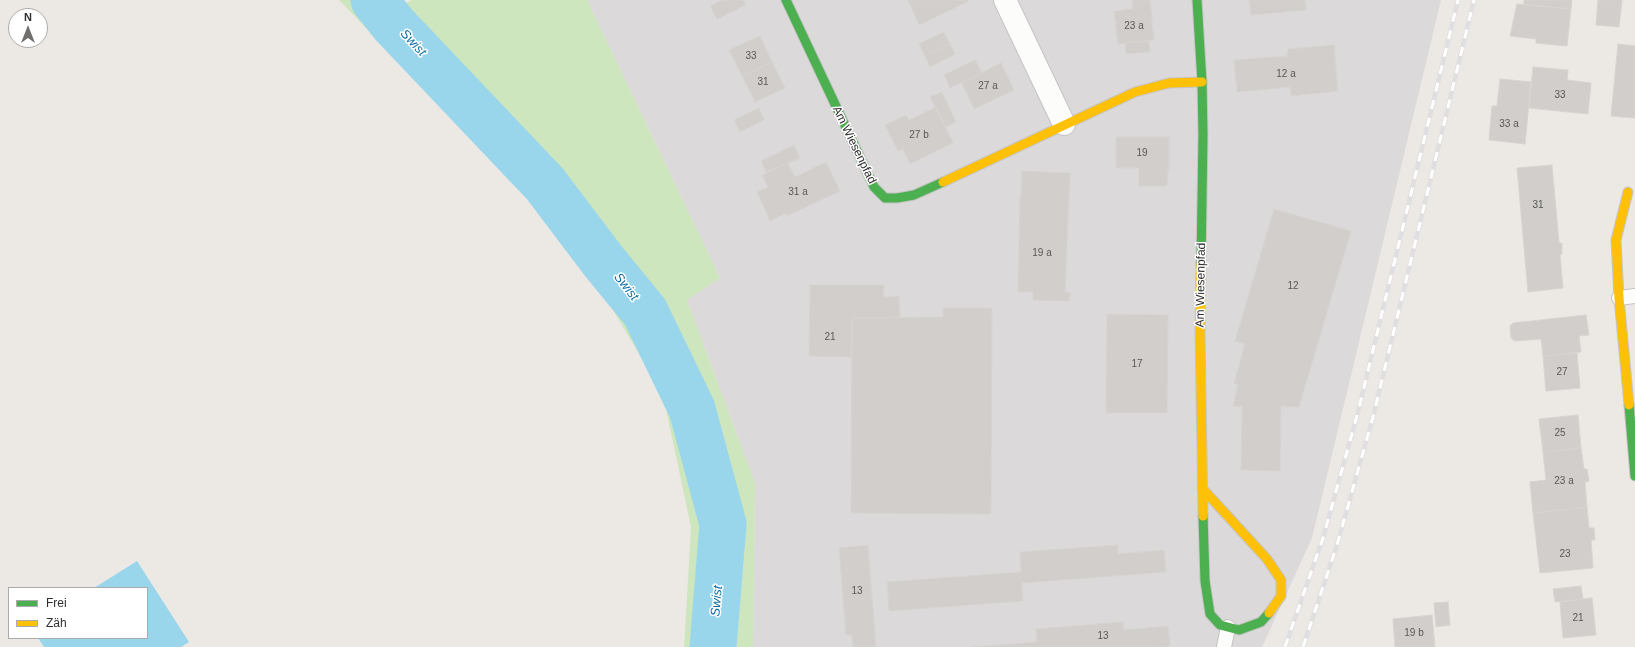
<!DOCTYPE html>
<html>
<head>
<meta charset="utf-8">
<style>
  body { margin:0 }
  #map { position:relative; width:1635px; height:647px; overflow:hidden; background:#ece8e4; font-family:Helvetica,sans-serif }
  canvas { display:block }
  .legend { position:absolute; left:8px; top:587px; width:140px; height:52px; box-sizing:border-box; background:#fff; border:1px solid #ababab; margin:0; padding:5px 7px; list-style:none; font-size:12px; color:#2e2e2e }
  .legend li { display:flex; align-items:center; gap:8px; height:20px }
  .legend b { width:20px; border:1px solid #ababab }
  .north { position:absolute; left:8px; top:8px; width:40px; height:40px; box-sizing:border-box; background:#fff; border:1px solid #ababab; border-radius:50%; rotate:0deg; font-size:11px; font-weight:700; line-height:16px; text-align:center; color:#2e2e2e }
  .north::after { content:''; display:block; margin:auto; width:14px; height:18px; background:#706f6e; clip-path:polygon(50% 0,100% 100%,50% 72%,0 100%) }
</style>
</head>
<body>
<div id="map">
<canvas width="1635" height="647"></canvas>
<ul class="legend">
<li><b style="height:5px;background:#4caf50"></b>Frei</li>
<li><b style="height:5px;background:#ffc107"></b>Zäh</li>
</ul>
<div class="north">N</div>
</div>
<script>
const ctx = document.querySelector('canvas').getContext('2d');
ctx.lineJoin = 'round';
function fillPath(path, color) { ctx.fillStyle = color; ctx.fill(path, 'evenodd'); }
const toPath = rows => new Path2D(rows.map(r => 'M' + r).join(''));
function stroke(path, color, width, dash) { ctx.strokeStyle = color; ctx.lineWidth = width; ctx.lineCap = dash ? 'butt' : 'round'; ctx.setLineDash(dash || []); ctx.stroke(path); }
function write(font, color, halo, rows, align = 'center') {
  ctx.font = font + ' Helvetica,sans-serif'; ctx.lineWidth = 3; ctx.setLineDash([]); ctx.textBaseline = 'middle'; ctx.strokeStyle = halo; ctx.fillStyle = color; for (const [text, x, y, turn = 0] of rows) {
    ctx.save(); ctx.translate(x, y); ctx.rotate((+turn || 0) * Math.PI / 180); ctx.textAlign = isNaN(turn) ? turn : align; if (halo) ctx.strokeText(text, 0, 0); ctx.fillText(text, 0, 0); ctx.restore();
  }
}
const industrial = toPath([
  [587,0,1441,0,1312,538,1262,647,753,647,755,483,687,300,720,278]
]);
const green = toPath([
  [339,0,402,0,404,4,412,0,587,0,720,278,687,300,755,483,753,647,684,647,691,527,663,395,576,247]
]);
const water = toPath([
  [137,561,189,642,181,647,44,647,38,638,147,638,147,588,94,588]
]);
const river = toPath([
  [374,0,394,25,545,184,604,262,645,312,692,409,723,524,713,647]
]);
const building = toPath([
  [722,0,743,0,746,5,717,19,710,6,722,0],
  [908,0,968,0,969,1,919,25,908,0],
  [1132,0,1150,0,1154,40,1118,44,1114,11,1133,9,1132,0],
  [1249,0,1305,0,1306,10,1251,15,1249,0],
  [1524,0,1572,0,1571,9,1524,4,1524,0],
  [1598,0,1622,0,1619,27,1596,25,1598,0],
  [1517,4,1571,9,1567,46,1536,43,1536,39,1510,36,1517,4],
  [944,32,950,44,925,56,919,44,944,32],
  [760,36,772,62,742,76,729,50,760,36],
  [1149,41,1150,52,1126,54,1125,43,1149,41],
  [950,44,955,54,930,67,925,56,950,44],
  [1618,44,1635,46,1635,118,1611,116,1618,44],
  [1334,45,1338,91,1291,96,1290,87,1237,92,1234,60,1287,56,1288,49,1334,45],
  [975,60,982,73,950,88,944,75,975,60],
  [772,62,785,88,755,102,742,76,772,62],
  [1001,63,1014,90,974,109,962,83,1001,63],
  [1533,67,1568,70,1567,80,1591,83,1588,114,1529,108,1533,67],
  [1500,79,1531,82,1525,144,1489,140,1492,106,1497,106,1500,79],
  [942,92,956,122,945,127,930,97,942,92],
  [936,107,953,143,910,164,903,149,898,151,885,125,906,115,909,120,936,107],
  [759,108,764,120,740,132,734,120,759,108],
  [1116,137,1169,137,1169,170,1168,170,1167,186,1139,186,1139,168,1116,168,1116,137],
  [794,145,800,158,766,172,761,161,794,145],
  [826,162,840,191,787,216,786,213,770,221,757,192,768,187,762,175,788,163,795,177,826,162],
  [1552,165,1559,243,1562,243,1562,254,1560,255,1563,288,1528,292,1517,168,1552,165],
  [1022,171,1070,173,1065,292,1071,293,1069,301,1033,300,1033,292,1018,292,1020,196,1021,196,1022,171],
  [1274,209,1351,231,1299,407,1281,406,1280,471,1241,470,1242,407,1233,406,1238,385,1234,383,1245,344,1235,341,1274,209],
  [810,285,884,285,883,297,899,296,900,317,852,318,851,357,809,356,810,285],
  [943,308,992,308,991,514,851,513,852,318,943,317,943,308],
  [1107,314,1168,315,1167,413,1106,413,1107,314],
  [1586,315,1589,335,1579,336,1581,352,1543,356,1541,339,1515,341,1511,338,1510,326,1513,323,1586,315],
  [1577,353,1580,388,1546,391,1543,356,1577,353],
  [1578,415,1581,448,1543,452,1539,419,1578,415],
  [1581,448,1584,469,1587,469,1589,481,1585,482,1587,507,1533,513,1530,482,1546,480,1543,452,1581,448],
  [1587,507,1589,528,1594,528,1595,540,1591,540,1593,568,1540,573,1533,513,1587,507],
  [868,545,876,647,853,647,852,635,846,635,839,548,868,545],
  [1118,545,1118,554,1164,550,1166,572,1022,583,1023,601,889,611,887,582,1021,572,1020,552,1118,545],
  [1581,586,1583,599,1555,602,1553,589,1581,586],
  [1592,598,1596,635,1563,638,1560,602,1592,598],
  [1448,602,1450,625,1436,627,1434,603,1448,602],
  [1432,615,1435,647,1395,647,1393,619,1432,615],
  [1123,622,1124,630,1168,626,1170,646,1155,647,972,647,1037,642,1036,629,1123,622]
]);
const lane = toPath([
  [1619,298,1635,296],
  [1224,647,1228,627]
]);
const street = toPath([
  [1005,0,1064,124]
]);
const fast = toPath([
  [786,0,874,187,885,198,897,198,914,195,943,182],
  [1197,0,1202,82,1203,135,1201,264],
  [1629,405,1635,476],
  [1203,516,1205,581,1210,614,1220,625,1239,630,1261,622,1269,613]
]);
const slow = toPath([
  [943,182,1135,92,1169,83,1202,82],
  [1628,192,1616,240,1619,298,1629,405],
  [1201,264,1200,330,1203,516],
  [1202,488,1267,559,1281,580,1281,596,1269,613]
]);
const rail = toPath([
  [1285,647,1323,538,1358,412,1458,0],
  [1303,647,1337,545,1373,417,1474,0]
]);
const numberNames = [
  ["23 a",1134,26],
  ["33",751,56],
  ["12 a",1286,74],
  ["31",763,82],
  ["27 a",988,86],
  ["33",1560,95],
  ["33 a",1509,124],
  ["27 b",919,135],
  ["19",1142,153],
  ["31 a",798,192],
  ["31",1538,205],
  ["19 a",1042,253],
  ["12",1293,286],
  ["21",830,337],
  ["17",1137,364],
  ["27",1562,372],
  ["25",1560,433],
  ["23 a",1564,481],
  ["23",1565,554],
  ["13",857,591],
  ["21",1578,618],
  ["19 b",1414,633],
  ["13",1103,636]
];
const streetNames = [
  ["Am Wiesenpfad",854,145,64],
  ["Am Wiesenpfad",1201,285,-89]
];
const waterNames = [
  ["Swist",413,43,47],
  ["Swist",626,287,52],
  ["Swist",717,601,-85]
];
fillPath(industrial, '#dcd9db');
fillPath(green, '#cee6be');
fillPath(water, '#99d6ec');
stroke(river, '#99d6ec', 47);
fillPath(building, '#d1cecb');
stroke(building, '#d7d4d0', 1);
stroke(lane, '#c5c4c5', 16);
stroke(street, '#c5c4c5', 24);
stroke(fast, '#c5c4c5', 11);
stroke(slow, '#c5c4c5', 11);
stroke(lane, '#fcfcfb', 14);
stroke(street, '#fcfcfb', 22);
stroke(fast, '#4caf50', 9);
stroke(slow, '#ffc107', 9);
stroke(rail, '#dfdfe1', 4.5);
stroke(rail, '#fff', 3, [9]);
write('10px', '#585857', null, numberNames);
write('12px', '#2e2e2e', '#fff', streetNames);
write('italic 13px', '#0d6fa3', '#fff', waterNames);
</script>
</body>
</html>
